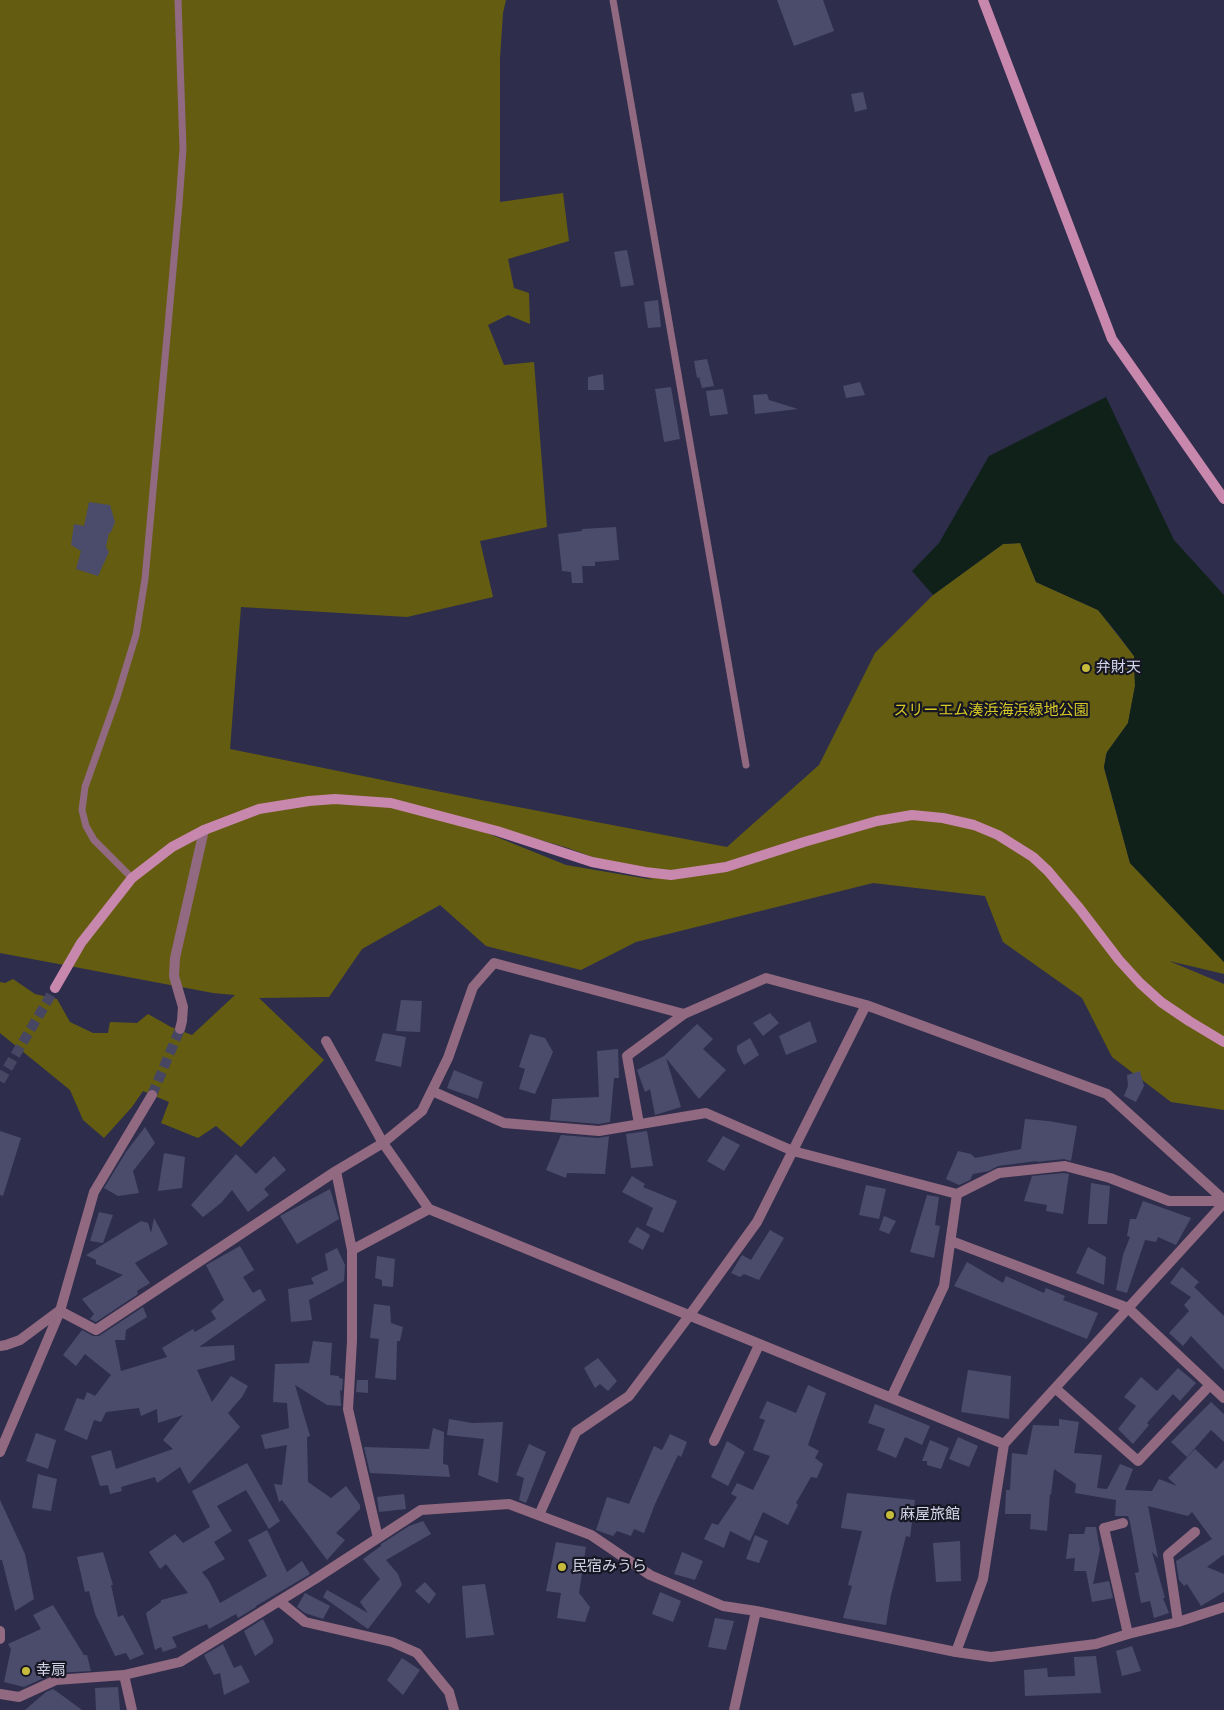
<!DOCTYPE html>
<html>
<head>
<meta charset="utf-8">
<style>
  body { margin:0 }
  canvas { display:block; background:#2e2d4b }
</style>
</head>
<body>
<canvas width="1224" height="1710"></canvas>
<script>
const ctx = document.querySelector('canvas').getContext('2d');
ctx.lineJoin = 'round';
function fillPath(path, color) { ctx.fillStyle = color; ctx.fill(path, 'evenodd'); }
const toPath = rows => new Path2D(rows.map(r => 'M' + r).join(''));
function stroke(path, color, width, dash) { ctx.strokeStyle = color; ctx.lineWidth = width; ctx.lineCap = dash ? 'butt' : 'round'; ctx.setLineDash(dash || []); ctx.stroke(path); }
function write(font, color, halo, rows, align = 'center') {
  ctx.font = font + ' Arial,"Noto Sans JP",sans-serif'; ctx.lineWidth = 4.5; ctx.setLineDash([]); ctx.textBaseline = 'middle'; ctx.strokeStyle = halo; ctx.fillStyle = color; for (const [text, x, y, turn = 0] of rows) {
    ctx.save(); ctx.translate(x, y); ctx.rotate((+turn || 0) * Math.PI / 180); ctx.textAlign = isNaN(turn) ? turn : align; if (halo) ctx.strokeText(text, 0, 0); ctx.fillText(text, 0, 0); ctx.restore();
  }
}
const green = toPath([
  [0,0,506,0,503,13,500,58,500,202,563,193,569,241,508,259,514,288,529,293,530,324,508,315,488,325,504,365,534,362,547,527,480,541,493,597,407,617,241,607,230,749,476,799,727,847,819,765,875,653,933,595,1003,544,1021,543,1036,582,1098,610,1134,656,1135,686,1128,723,1106,754,1104,768,1130,863,1224,962,1224,974,1169,961,1224,984,1224,1110,1171,1102,1112,1057,1082,998,1003,942,985,896,873,883,636,942,581,970,486,946,440,905,362,949,329,997,259,998,324,1060,241,1147,216,1126,198,1138,161,1123,169,1102,143,1091,132,1107,104,1138,83,1120,70,1090,0,1033,0,982,5,983,13,979,35,994,57,999,70,1022,93,1033,108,1033,110,1022,137,1023,148,1014,171,1027,192,1035,235,995,213,993,0,953],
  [492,826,568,848,654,880,566,865,482,831]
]);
const water = toPath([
  [1106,397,1174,540,1224,595,1224,962,1130,863,1104,767,1107,752,1128,723,1135,686,1134,656,1117,633,1098,610,1036,582,1020,543,1003,544,933,595,912,571,939,543,989,456]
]);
const building = toPath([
  [777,0,823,0,834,31,794,46],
  [863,92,867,109,855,112,851,94],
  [627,250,634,285,621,287,614,252],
  [658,300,661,327,648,328,644,302],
  [707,359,714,386,702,388,699,377,697,378,694,361],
  [603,374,604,390,588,390,588,377],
  [860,382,865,395,846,398,843,386],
  [671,387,680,439,664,442,655,389],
  [723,389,728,414,710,416,706,391],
  [767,394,769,400,798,409,755,414,753,395],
  [89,502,110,505,115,522,111,532,109,533,106,547,109,552,98,576,76,569,81,551,71,545,74,524,84,526],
  [616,527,619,560,595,562,595,566,582,566,583,583,572,583,571,572,562,571,558,534,582,531,582,529],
  [401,1000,422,1001,420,1032,396,1031],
  [770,1013,779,1023,763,1036,753,1023],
  [810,1021,817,1042,786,1055,779,1036],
  [697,1024,713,1039,703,1049,726,1070,699,1099,666,1058,681,1107,655,1115,650,1089,645,1092,637,1070,664,1056],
  [383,1033,406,1037,401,1067,375,1061],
  [530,1034,545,1038,553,1052,535,1094,519,1089,525,1069,519,1067],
  [750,1038,759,1055,744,1065,737,1051,737,1046],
  [618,1049,619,1078,614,1078,610,1122,599,1124,550,1120,552,1099,599,1097,597,1051],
  [454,1070,483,1082,478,1099,447,1088],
  [1140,1071,1144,1086,1136,1102,1124,1096,1128,1086,1127,1075],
  [1025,1119,1048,1121,1077,1126,1071,1161,1064,1159,1036,1162,1037,1161,998,1166,989,1171,973,1174,970,1180,959,1185,946,1179,958,1151,971,1154,975,1158,1021,1149],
  [145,1127,155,1143,133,1171,139,1193,118,1196,104,1188,126,1152],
  [0,1131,21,1138,3,1196,0,1195],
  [647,1131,653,1166,631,1168,626,1134],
  [561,1135,598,1138,609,1136,605,1174,567,1173,566,1178,546,1170],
  [723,1136,740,1145,724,1171,707,1161],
  [164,1153,185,1157,182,1188,158,1191],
  [236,1154,256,1174,274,1156,286,1170,264,1189,269,1195,248,1212,232,1190,221,1203,203,1217,191,1205],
  [1064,1173,1069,1174,1063,1214,1046,1211,1047,1205,1024,1201,1032,1176],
  [632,1176,645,1184,643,1187,677,1201,663,1233,646,1225,653,1208,622,1192],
  [1091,1183,1110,1186,1107,1224,1088,1224],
  [866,1185,886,1189,879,1219,859,1215],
  [330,1189,339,1219,297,1244,280,1216],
  [927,1195,939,1197,935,1225,940,1226,934,1258,910,1252],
  [1143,1201,1191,1218,1176,1245,1158,1237,1156,1242,1145,1240,1127,1293,1116,1290,1123,1255,1130,1237,1127,1236,1130,1219,1136,1219],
  [99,1212,113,1215,103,1243,90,1241],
  [884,1216,896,1221,889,1234,879,1230],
  [154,1218,168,1244,135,1263,150,1283,137,1291,138,1294,96,1322,90,1319,94,1314,82,1299,123,1275,96,1264,96,1260,86,1255,141,1221,148,1223,151,1233],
  [637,1227,650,1235,643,1250,628,1242],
  [770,1230,784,1238,759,1280,744,1274,740,1277,731,1273,742,1255,751,1260],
  [240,1246,254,1270,243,1277,253,1293,260,1289,266,1300,199,1347,234,1345,235,1360,197,1370,212,1402,231,1376,248,1386,242,1397,228,1413,240,1427,189,1484,180,1467,157,1483,155,1477,121,1487,122,1491,110,1494,108,1485,100,1486,91,1456,111,1450,116,1469,173,1449,163,1440,183,1415,158,1423,157,1409,141,1416,139,1408,106,1412,101,1422,94,1420,87,1440,64,1430,77,1398,84,1400,87,1392,95,1396,111,1375,85,1354,76,1366,63,1355,82,1330,93,1336,99,1336,143,1307,147,1317,126,1330,125,1340,115,1340,121,1371,167,1357,162,1348,193,1329,195,1332,216,1319,211,1311,224,1300,206,1265],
  [1088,1247,1106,1257,1104,1285,1076,1273],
  [337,1248,345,1265,344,1281,309,1300,312,1320,291,1322,288,1289,314,1284,311,1278,328,1270,325,1254],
  [377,1256,395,1259,393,1287,382,1286,382,1280,375,1278],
  [967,1262,1003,1283,1006,1276,1044,1293,1046,1288,1065,1296,1063,1300,1098,1313,1087,1339,954,1286],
  [1182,1267,1199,1282,1194,1287,1224,1316,1224,1370,1191,1336,1183,1346,1169,1333,1189,1311,1184,1305,1191,1297,1170,1283],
  [374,1304,390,1306,391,1323,403,1327,400,1341,397,1341,396,1380,375,1378,379,1339,370,1338],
  [313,1341,332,1343,330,1375,339,1376,339,1378,343,1379,342,1391,340,1390,341,1406,327,1405,295,1385,310,1436,307,1437,308,1482,331,1498,346,1486,360,1505,360,1509,336,1533,345,1540,327,1560,282,1500,279,1502,274,1484,282,1485,287,1445,265,1449,261,1435,289,1428,287,1403,273,1402,275,1364,309,1363],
  [598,1358,617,1381,608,1391,600,1384,595,1388,584,1368],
  [1178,1368,1196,1383,1180,1401,1173,1394,1147,1423,1149,1425,1133,1444,1118,1429,1136,1406,1124,1397,1141,1377,1157,1391],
  [968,1370,1011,1376,1009,1419,961,1412],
  [357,1380,368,1380,368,1393,356,1392],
  [808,1385,826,1393,808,1445,819,1451,815,1458,823,1464,817,1478,811,1477,796,1503,798,1505,788,1525,763,1512,750,1541,730,1531,724,1548,704,1539,712,1523,718,1525,737,1497,731,1494,737,1483,753,1490,770,1456,753,1450,765,1420,759,1418,767,1401,796,1413],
  [1211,1402,1224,1414,1224,1442,1211,1430,1187,1457,1171,1442],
  [875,1404,930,1426,922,1445,905,1437,896,1458,877,1450,885,1429,868,1423],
  [449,1419,472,1423,503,1422,498,1483,478,1475,484,1439,447,1435],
  [1059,1419,1079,1422,1074,1453,1102,1455,1097,1488,1107,1489,1120,1464,1133,1469,1125,1490,1152,1491,1159,1479,1177,1486,1168,1478,1195,1449,1216,1469,1224,1460,1224,1556,1223,1555,1207,1567,1224,1574,1224,1592,1201,1606,1187,1584,1184,1586,1179,1580,1176,1561,1212,1539,1192,1512,1188,1516,1148,1506,1158,1558,1152,1552,1165,1598,1163,1598,1169,1613,1154,1618,1150,1601,1141,1603,1135,1573,1139,1572,1130,1522,1128,1516,1115,1516,1116,1500,1075,1493,1076,1484,1054,1469,1051,1495,1050,1494,1047,1531,1030,1529,1031,1514,1005,1514,1006,1490,1010,1490,1012,1453,1027,1455,1033,1425,1059,1426],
  [433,1428,444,1432,443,1464,448,1465,450,1477,370,1473,364,1447,429,1449],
  [36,1433,56,1440,48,1469,26,1461],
  [670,1434,687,1442,681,1457,678,1455,655,1504,644,1533,634,1529,631,1536,617,1531,613,1536,596,1530,607,1497,629,1504,654,1446,662,1450],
  [958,1437,978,1446,969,1467,949,1459],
  [930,1440,949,1448,941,1469,927,1465,927,1461,922,1461],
  [727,1441,745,1452,728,1486,711,1477],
  [529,1444,546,1452,526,1503,519,1500,524,1478,516,1475],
  [247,1463,280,1521,269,1529,246,1490,217,1506,232,1531,214,1542,225,1559,202,1572,209,1581,220,1603,267,1576,248,1540,267,1530,287,1572,302,1561,310,1574,256,1606,256,1607,238,1618,236,1614,209,1629,207,1624,172,1637,177,1647,163,1652,161,1647,155,1650,146,1613,161,1602,161,1600,188,1593,166,1564,160,1569,149,1552,175,1534,183,1543,210,1527,192,1491],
  [38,1474,57,1479,51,1511,32,1508],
  [847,1493,915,1500,910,1537,906,1536,891,1595,886,1625,843,1618,852,1586,848,1585,862,1531,841,1528],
  [404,1494,406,1509,379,1512,377,1497],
  [0,1500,25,1554,34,1599,15,1611,2,1560,0,1560],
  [423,1521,431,1534,386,1560,398,1574,402,1585,368,1629,323,1597,327,1590,368,1613,360,1602,380,1579,363,1559,381,1546,381,1544,409,1526],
  [1086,1527,1096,1527,1100,1550,1093,1584,1109,1581,1113,1598,1092,1602,1086,1571,1074,1571,1075,1558,1066,1559,1069,1534,1084,1534],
  [755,1535,768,1541,759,1563,746,1559],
  [960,1541,961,1581,936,1582,933,1543],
  [556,1542,586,1547,579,1593,590,1607,585,1622,557,1618,561,1593,546,1591],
  [103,1552,113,1585,111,1585,118,1617,123,1615,144,1654,130,1660,126,1653,115,1656,95,1614,89,1591,85,1592,77,1557],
  [682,1552,703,1561,695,1580,674,1574],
  [425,1582,436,1594,429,1604,415,1591],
  [485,1584,494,1635,466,1638,462,1586],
  [660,1592,681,1601,673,1622,652,1614],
  [305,1593,330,1606,323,1619,305,1613,297,1607],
  [53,1605,84,1655,87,1655,91,1671,55,1673,24,1687,4,1682,11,1649,8,1644,41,1629,33,1615],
  [715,1618,734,1621,726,1650,708,1647],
  [263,1619,273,1639,273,1643,255,1656,244,1631],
  [223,1644,234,1668,241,1665,250,1682,224,1695,220,1673,214,1675,204,1655],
  [1132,1646,1141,1671,1122,1676,1116,1651],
  [1096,1656,1101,1693,1025,1696,1024,1670,1047,1668,1048,1677,1075,1676,1074,1657],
  [402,1658,420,1670,403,1695,387,1680],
  [118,1687,120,1710,96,1710,95,1688],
  [53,1689,63,1696,82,1710,25,1710,46,1692]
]);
const streetTunnel = toPath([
  [0,1081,55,988],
  [152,1095,180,1029]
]);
const lane = toPath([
  [613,0,746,765],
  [132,878,94,840,86,826,82,810,85,787,117,697,136,635,145,579,179,204,183,149,178,0]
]);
const street = toPath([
  [180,1029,182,1021,183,1007,174,976,175,958,204,830],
  [326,1041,383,1143,429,1209,1004,1444],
  [432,1091,504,1123,599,1131,706,1113,793,1151,957,1194,999,1173,1065,1166,1110,1178,1169,1201,1224,1201],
  [639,1124,627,1056,684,1014],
  [336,1171,352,1250,352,1341,348,1409,378,1538],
  [951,1241,1128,1308,1224,1398],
  [352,1250,429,1209],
  [60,1311,96,1330,336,1171,383,1143,422,1111,448,1058,473,987,494,963,684,1014,766,978,866,1005,1107,1094,1224,1200],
  [0,1346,6,1345,20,1340,59,1311],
  [1055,1388,1138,1461,1210,1385],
  [891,1398,944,1286,957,1194],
  [714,1441,759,1345],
  [0,1452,60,1311,94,1192,152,1095],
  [539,1515,576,1432,629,1396,689,1316,757,1222,866,1005],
  [1123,1523,1104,1528,1128,1634],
  [279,1601,305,1622,392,1642,417,1653,449,1692,454,1710],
  [1178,1622,1168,1555,1195,1532],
  [0,1631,0,1639],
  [956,1652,983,1579,1004,1444,1224,1203],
  [124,1675,132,1710],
  [0,1694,19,1697,56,1680,124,1675,180,1662,315,1579,421,1510,509,1504,591,1535,650,1575,723,1606,756,1611,956,1652,991,1657,1096,1644,1128,1634,1178,1622,1224,1607],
  [734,1710,756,1611]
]);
const secondary = toPath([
  [983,0,1112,339,1224,499],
  [55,988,81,943,132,878,172,847,204,830,259,809,309,801,335,799,391,803,497,831,592,862,645,872,671,875,726,867,804,842,877,821,912,815,943,818,974,825,998,835,1033,857,1048,871,1080,909,1119,960,1140,983,1161,1002,1189,1021,1224,1042]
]);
const markers = [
  [1086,668,5,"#c7bb3c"],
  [890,1515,5,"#c7bb3c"],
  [562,1567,5,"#c7bb3c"],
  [26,1671,5,"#c7bb3c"]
];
const poiNames = [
  ["弁財天",1096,668],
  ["麻屋旅館",900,1515],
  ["民宿みうら",572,1567],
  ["幸扇",36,1671]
];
const parkNames = [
  ["スリーエム湊浜海浜緑地公園",991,711]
];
fillPath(green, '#645d11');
fillPath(water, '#102119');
fillPath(building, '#4b4b6b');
stroke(streetTunnel, '#474663', 10, [10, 5]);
stroke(lane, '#916980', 7);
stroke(street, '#916980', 10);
stroke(secondary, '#c887ac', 10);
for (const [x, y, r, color] of markers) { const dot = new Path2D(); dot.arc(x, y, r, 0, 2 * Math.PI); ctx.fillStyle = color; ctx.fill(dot); stroke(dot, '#171724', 2); }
write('15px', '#d5d6e9', '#171724', poiNames, 'left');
write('15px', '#d6c825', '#171724', parkNames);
</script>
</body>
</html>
